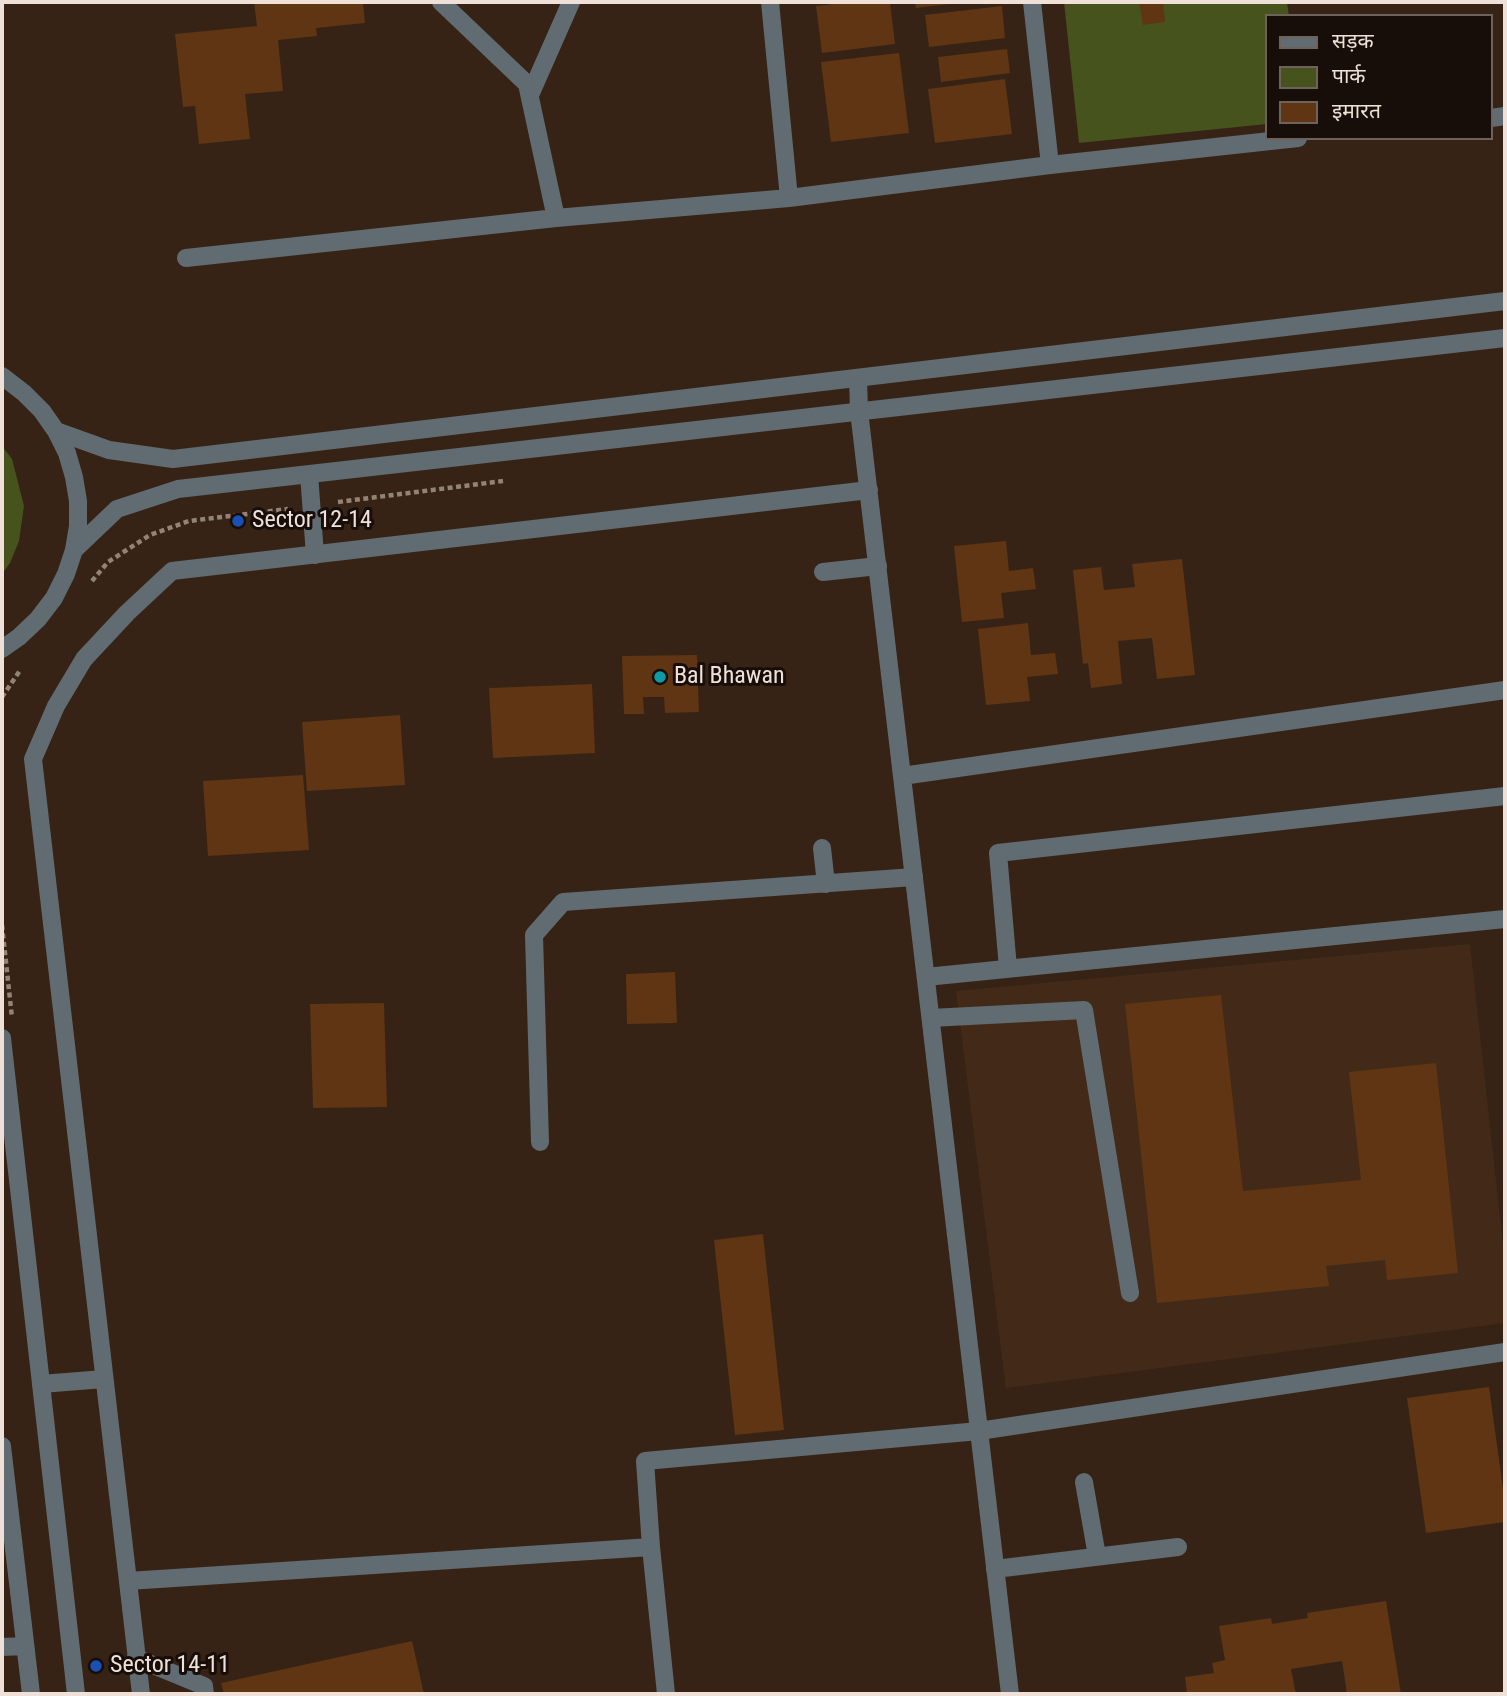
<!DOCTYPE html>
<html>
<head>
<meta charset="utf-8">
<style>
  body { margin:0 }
  #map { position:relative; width:1507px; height:1696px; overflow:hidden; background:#362315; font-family:"Roboto Condensed","Noto Sans Devanagari",sans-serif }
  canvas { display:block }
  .frame { position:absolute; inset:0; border:4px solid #efe1d8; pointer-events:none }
  .legend { position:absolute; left:1265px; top:14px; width:228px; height:126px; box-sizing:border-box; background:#170e09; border:2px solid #6d625c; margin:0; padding:9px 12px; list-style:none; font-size:21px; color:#efe1d8 }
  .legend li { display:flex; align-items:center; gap:14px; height:35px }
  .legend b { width:35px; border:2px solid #6d625c }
</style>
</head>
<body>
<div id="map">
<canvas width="1507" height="1696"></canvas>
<div class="frame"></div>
<ul class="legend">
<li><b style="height:9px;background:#616b72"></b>सड़क</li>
<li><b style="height:19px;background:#46531d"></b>पार्क</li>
<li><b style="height:19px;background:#5f3514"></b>इमारत</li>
</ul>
</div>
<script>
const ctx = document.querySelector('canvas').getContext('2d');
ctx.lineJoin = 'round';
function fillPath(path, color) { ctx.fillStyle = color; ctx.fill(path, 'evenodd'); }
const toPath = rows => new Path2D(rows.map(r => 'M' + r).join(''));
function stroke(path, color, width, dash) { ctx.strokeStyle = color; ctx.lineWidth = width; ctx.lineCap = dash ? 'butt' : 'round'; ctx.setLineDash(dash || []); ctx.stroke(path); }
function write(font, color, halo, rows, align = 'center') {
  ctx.font = font + ' "Roboto Condensed",sans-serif'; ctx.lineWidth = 6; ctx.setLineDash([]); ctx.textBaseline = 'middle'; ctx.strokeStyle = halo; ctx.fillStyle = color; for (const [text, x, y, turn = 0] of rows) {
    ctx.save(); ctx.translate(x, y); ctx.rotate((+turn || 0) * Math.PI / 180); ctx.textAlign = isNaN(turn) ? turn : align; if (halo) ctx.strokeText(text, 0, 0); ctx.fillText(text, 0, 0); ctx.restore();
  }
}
const built = toPath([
  [1470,944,1505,1264,1505,1323,1006,1388,956,991]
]);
const green = toPath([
  [1064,2,1287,2,1289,16,1267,16,1267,124,1079,143],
  [2,446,12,459,24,506,19,541,10,563,2,574]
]);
const building = toPath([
  [254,2,363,2,365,23,316,28,317,36,278,40,283,91,245,94,250,139,199,144,195,106,183,107,175,34,257,26],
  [851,2,890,2,895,44,822,53,816,6],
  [915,2,957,2,957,3,916,8],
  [1139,2,1163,2,1165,22,1143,25],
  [1002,6,1005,38,929,47,925,15],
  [1007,49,1010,73,941,82,938,57],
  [899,53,909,133,831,142,821,62],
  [1005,79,1012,134,935,143,928,89],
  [1006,541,1009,571,1033,568,1036,589,1001,593,1004,618,962,622,954,546],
  [1182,559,1195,675,1157,679,1152,638,1118,641,1122,684,1091,688,1088,663,1083,664,1073,570,1101,567,1104,590,1135,587,1132,564],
  [1028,623,1031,655,1055,653,1058,674,1027,677,1030,701,986,705,978,629],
  [697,655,699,712,665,713,664,697,643,697,644,714,624,714,622,656],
  [592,684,595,753,493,758,489,688],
  [400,715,405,785,307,791,302,722],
  [303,775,309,850,208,856,203,781],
  [675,972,677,1023,627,1024,626,974],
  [1221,995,1243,1191,1361,1180,1349,1072,1436,1063,1458,1273,1387,1280,1385,1260,1326,1266,1329,1286,1157,1303,1125,1004],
  [384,1003,387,1107,313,1108,310,1004],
  [763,1234,784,1430,735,1435,714,1240],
  [1489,1387,1505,1503,1505,1522,1426,1533,1407,1398],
  [1386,1601,1401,1694,1347,1694,1342,1661,1291,1669,1296,1694,1187,1694,1185,1677,1214,1673,1212,1663,1225,1660,1219,1626,1271,1618,1272,1624,1308,1618,1307,1613],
  [412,1641,424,1694,224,1694,221,1683]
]);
const path = toPath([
  [338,502,503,481],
  [92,581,108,562,150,535,189,521,288,509],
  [2,697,21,669],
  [2,925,12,1018]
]);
const service = toPath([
  [823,572,878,566],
  [822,848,826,884],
  [1008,968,998,853,1505,796],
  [926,977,1505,919],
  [931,1018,1084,1010,1130,1293],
  [540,1142,534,935,563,902,914,877],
  [1084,1482,1097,1556],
  [651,1547,645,1461,979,1431],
  [995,1569,1178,1547],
  [128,1581,651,1547,666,1694],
  [136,1658,204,1686,205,1694]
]);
const minor = toPath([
  [441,2,527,84,556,218],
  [770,2,789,198],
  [1032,2,1050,165],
  [530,95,571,2],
  [1491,118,1505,116],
  [186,258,556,218,789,198,1050,165,1298,138],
  [858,378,859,411,1010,1694],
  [902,776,1505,690],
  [41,1384,104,1379],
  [979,1431,1505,1352],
  [141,1694,33,759,56,706,84,659,127,613,172,571,869,490]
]);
const tertiary = toPath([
  [2,376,24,393,42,411,56,431,67,453,74,477,78,501,78,526,74,550,66,574,54,598,38,619,19,637,2,649],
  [56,431,109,450,173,459,1505,301],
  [309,474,315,555],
  [74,550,117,509,178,489,1505,338],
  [2,1038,76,1694],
  [2,1446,31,1694],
  [2,1647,25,1646]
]);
const markers = [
  [238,521,7,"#1a4fb4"],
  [660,677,7,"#0f9aa8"],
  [96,1666,7,"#1a4fb4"]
];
const poiNames = [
  ["Sector 12-14",252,521],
  ["Bal Bhawan",674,677],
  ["Sector 14-11",110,1666]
];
fillPath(built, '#432a18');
fillPath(green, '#46531d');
fillPath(building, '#5f3514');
stroke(path, '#938377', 4.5, [5, 3.5]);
stroke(service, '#616b72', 18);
stroke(minor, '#616b72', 18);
stroke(tertiary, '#616b72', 18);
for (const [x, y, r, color] of markers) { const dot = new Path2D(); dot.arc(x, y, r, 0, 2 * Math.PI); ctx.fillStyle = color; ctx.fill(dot); stroke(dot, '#170e09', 2.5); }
write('24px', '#efe1d8', '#170e09', poiNames, 'left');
</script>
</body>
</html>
